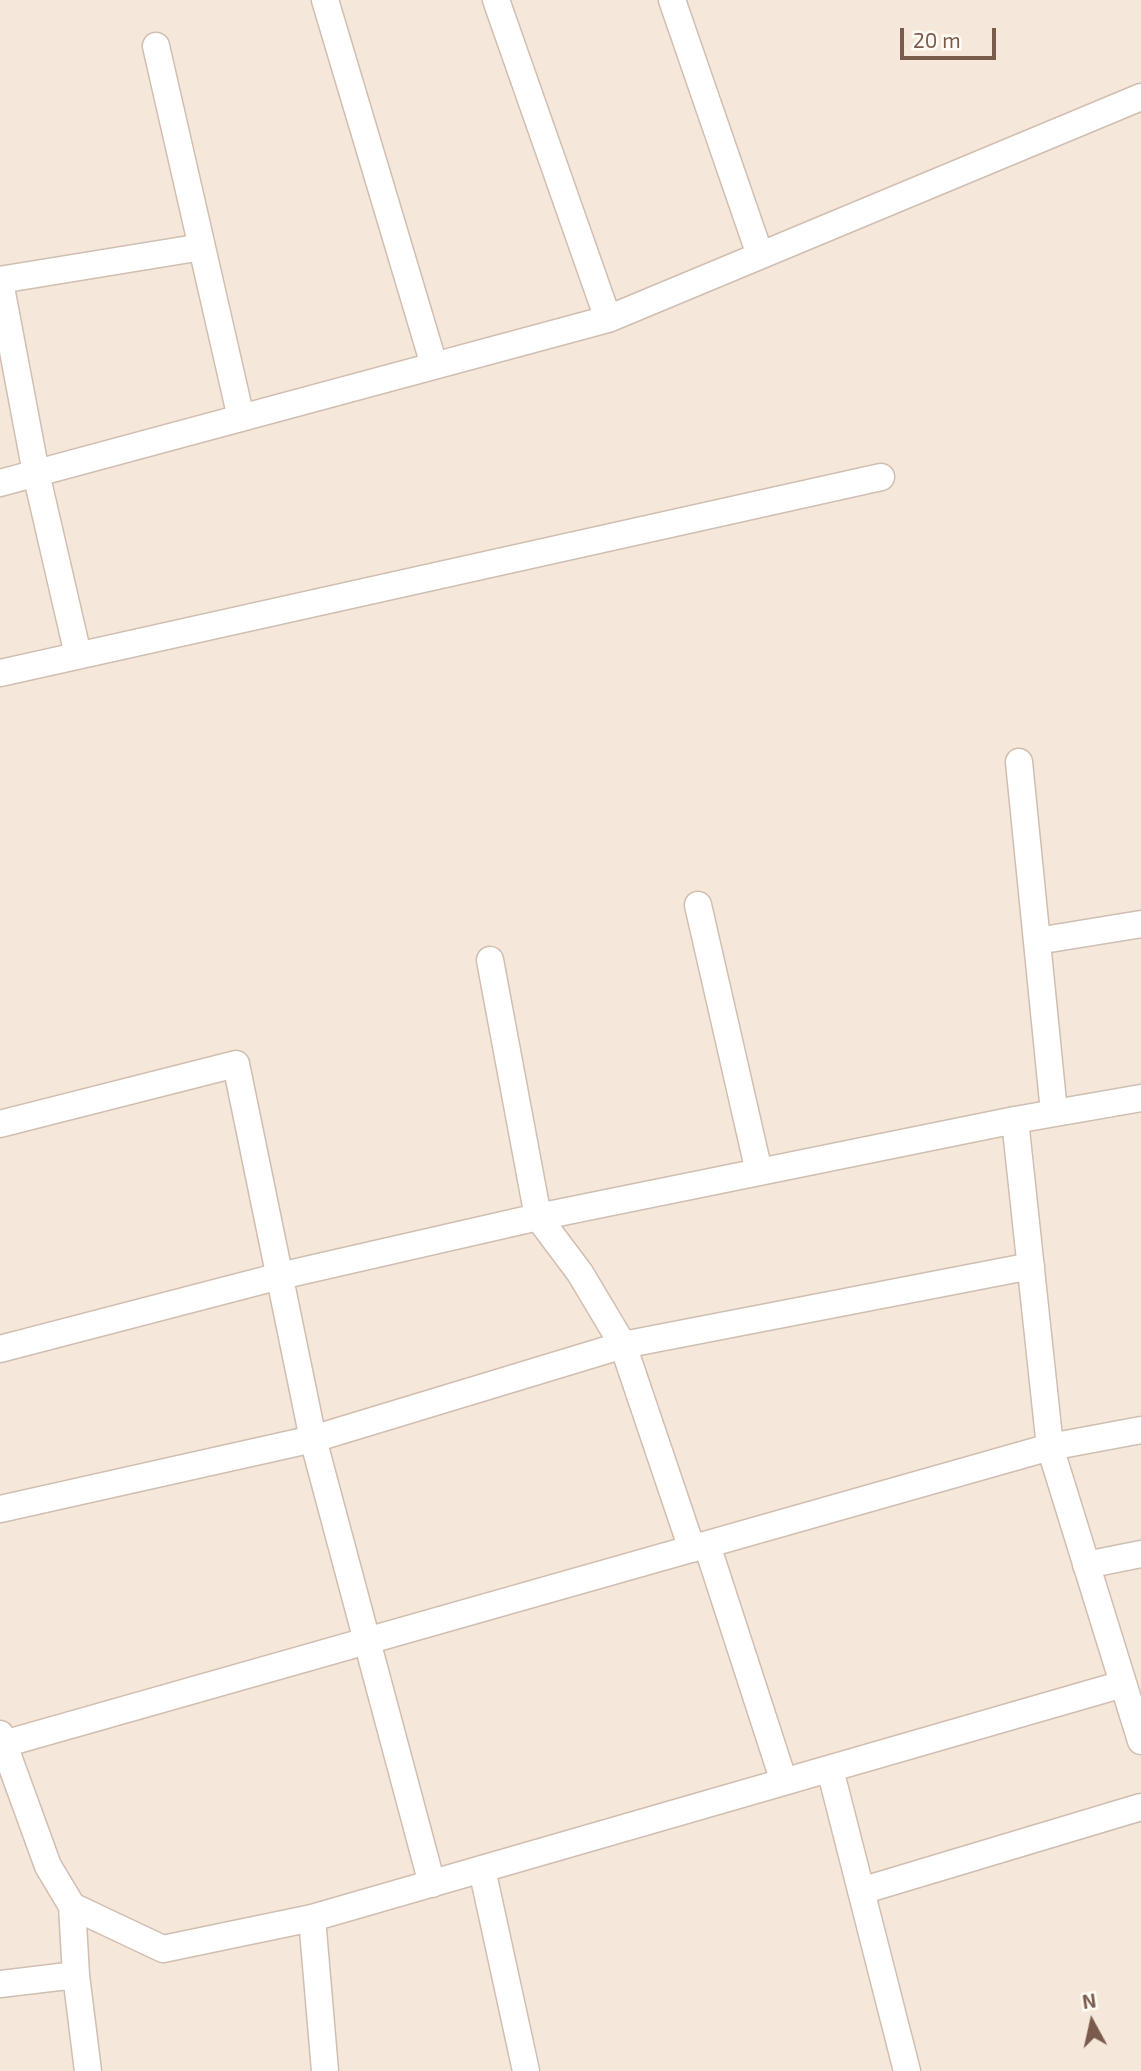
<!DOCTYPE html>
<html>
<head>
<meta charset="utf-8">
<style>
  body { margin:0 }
  #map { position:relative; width:1141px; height:2071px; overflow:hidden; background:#fdf6ec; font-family:"Exo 2",sans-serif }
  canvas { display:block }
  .north { position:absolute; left:1057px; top:1987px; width:70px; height:70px; -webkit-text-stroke:5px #fffaf3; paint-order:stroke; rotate:352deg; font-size:19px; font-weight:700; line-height:28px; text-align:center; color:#7a5c4d }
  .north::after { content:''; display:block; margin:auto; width:24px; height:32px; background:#7a5c4d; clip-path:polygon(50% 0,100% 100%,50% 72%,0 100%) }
  .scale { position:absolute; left:900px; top:28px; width:96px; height:32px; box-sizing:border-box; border:4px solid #7a5c4d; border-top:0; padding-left:9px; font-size:21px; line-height:24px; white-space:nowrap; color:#7a5c4d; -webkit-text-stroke:5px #fffaf3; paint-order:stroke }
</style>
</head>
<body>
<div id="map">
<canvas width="1141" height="2071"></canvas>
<div class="north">N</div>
<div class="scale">20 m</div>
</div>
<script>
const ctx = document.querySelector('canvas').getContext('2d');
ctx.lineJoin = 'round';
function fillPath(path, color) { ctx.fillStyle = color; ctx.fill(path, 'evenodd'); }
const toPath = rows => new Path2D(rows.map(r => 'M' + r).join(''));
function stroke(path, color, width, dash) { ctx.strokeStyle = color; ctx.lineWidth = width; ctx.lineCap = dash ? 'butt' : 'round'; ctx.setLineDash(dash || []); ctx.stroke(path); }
const residential = toPath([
  [0,0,1141,0,1141,2071,0,2071]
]);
const street = toPath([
  [325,0,434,365],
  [496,0,608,319],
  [672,0,760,255],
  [156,46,241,418],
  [0,280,202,247],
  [0,282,36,473,78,655],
  [0,483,608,319,1141,97],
  [0,673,881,477],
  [1019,762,1054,1112],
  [698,905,759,1172],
  [1037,941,1141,924],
  [490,960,538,1217,580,1273,623,1345,692,1549],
  [1015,1120,1050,1447,1141,1741],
  [0,1124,236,1064,313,1439,432,1884],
  [0,1349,280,1276,538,1217,1015,1120,1141,1098],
  [0,1509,313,1439,623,1345,1031,1266],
  [707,1545,784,1782],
  [1086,1565,1141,1554],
  [0,1734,48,1866,72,1906,163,1949,312,1918,1123,1684],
  [0,1745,1050,1447,1141,1430],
  [830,1769,907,2071],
  [482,1869,526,2071],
  [861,1891,1141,1807],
  [72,1906,76,1975,88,2071],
  [312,1918,325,2071],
  [0,1984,76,1975]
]);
fillPath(residential, '#f5e8da');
stroke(street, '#d1beb0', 29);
stroke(street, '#fff', 26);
</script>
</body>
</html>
